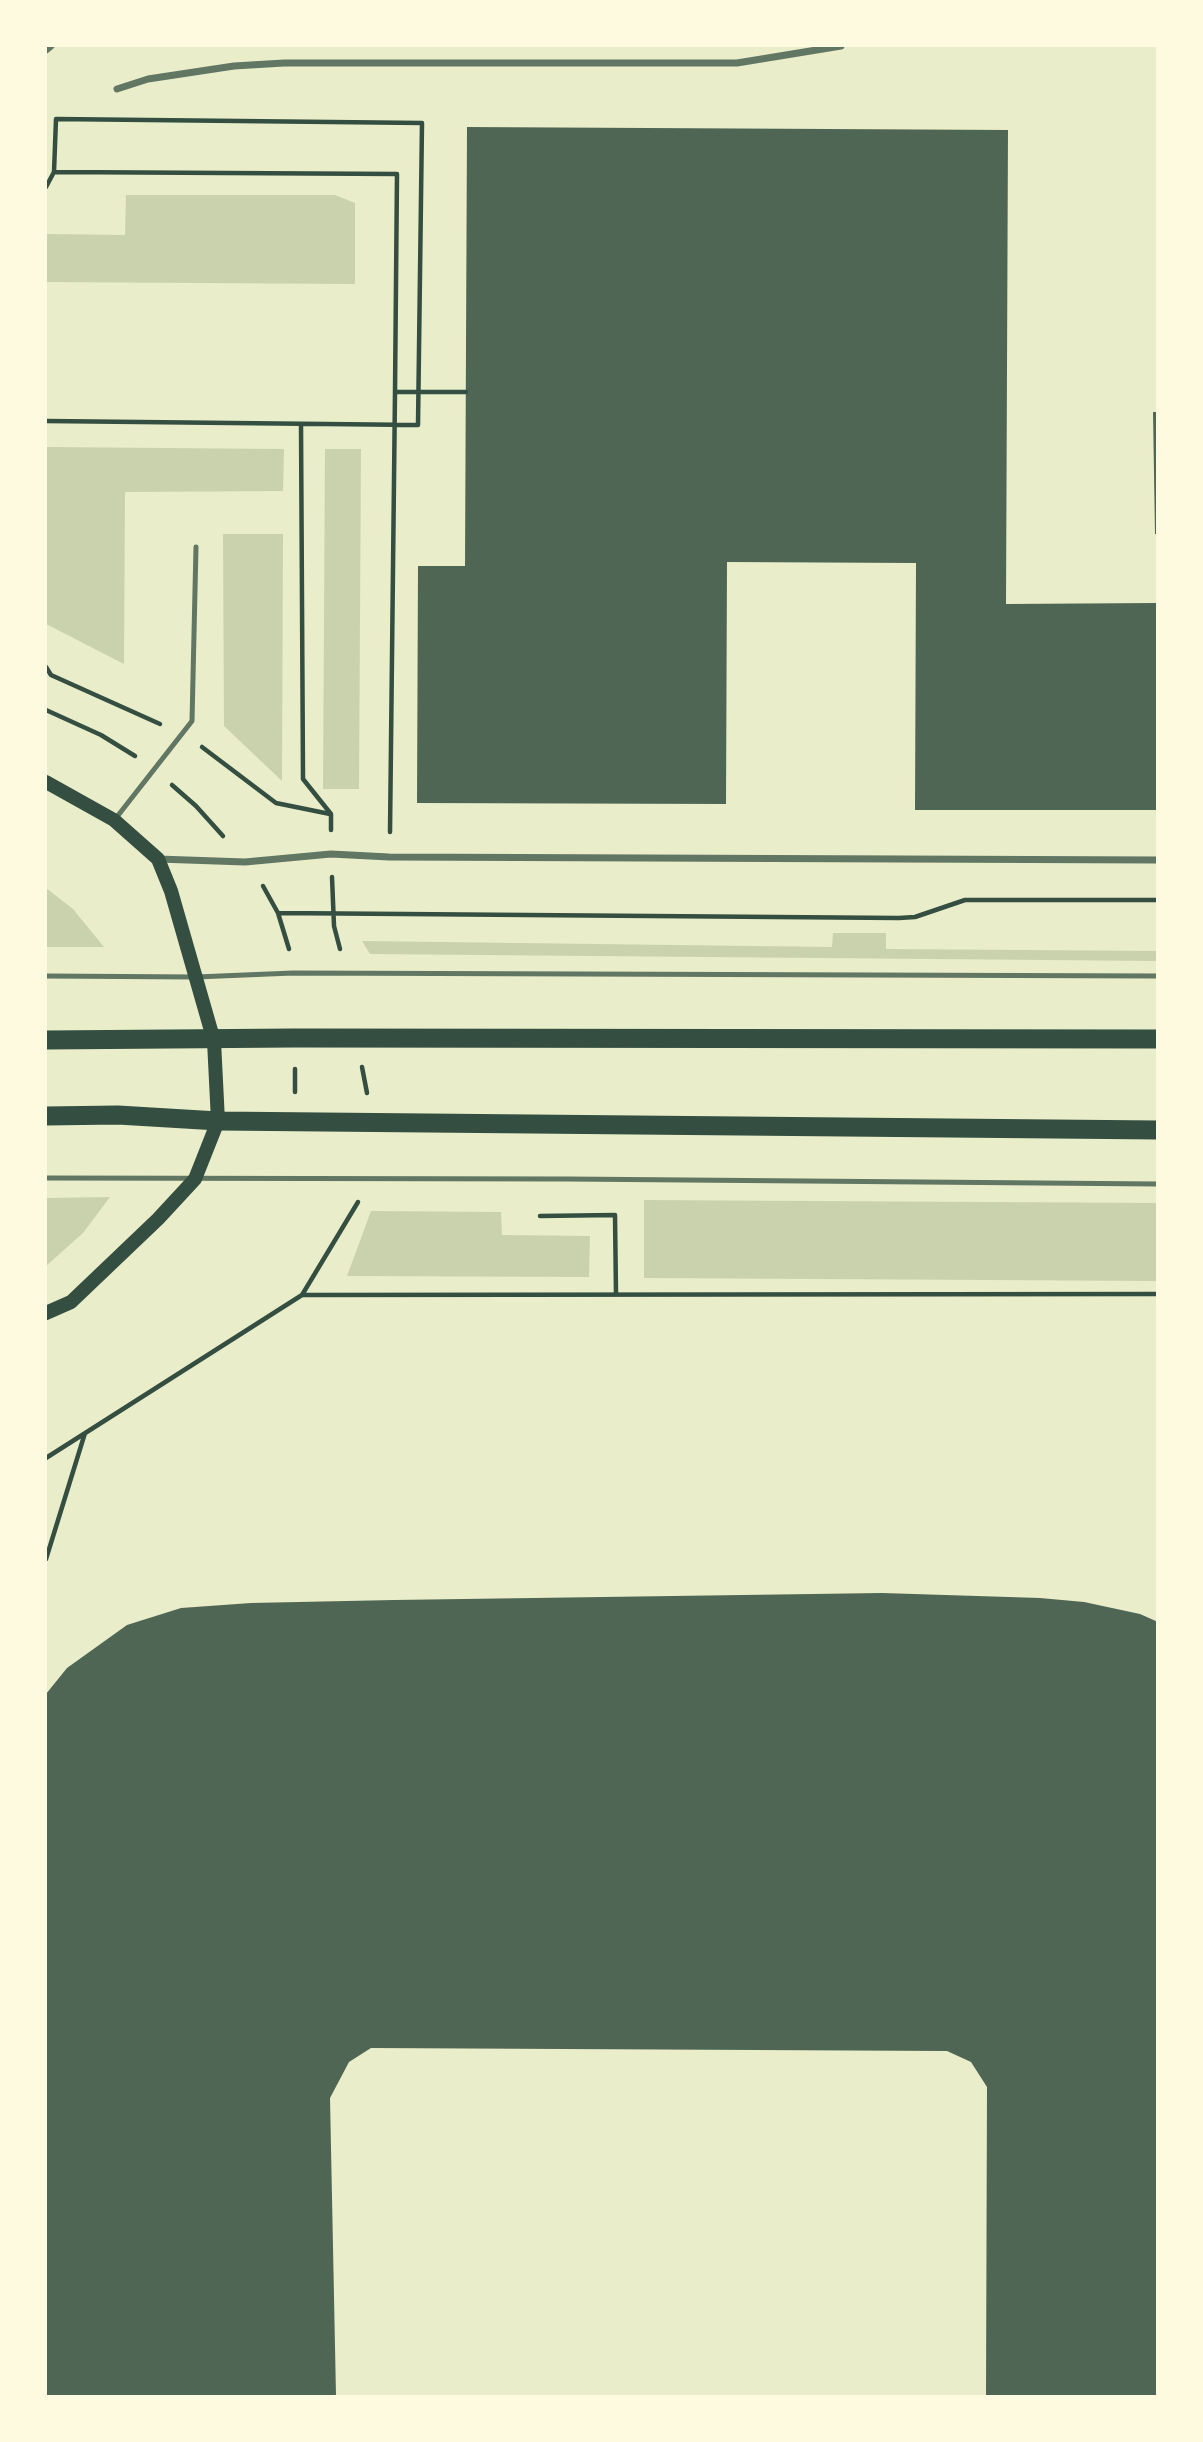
<!DOCTYPE html>
<html>
<head>
<meta charset="utf-8">
<style>
  body { margin:0 }
  #map { position:relative; width:1203px; height:2442px; overflow:hidden; background:#e9edc9; font-family:Signika,sans-serif }
  canvas { display:block }
  .frame { position:absolute; inset:0; border:47px solid #fefae0; pointer-events:none }
</style>
</head>
<body>
<div id="map">
<canvas width="1203" height="2442"></canvas>
<div class="frame"></div>
</div>
<script>
const ctx = document.querySelector('canvas').getContext('2d');
ctx.lineJoin = 'round';
function fillPath(path, color) { ctx.fillStyle = color; ctx.fill(path, 'evenodd'); }
const toPath = rows => new Path2D(rows.map(r => 'M' + r).join(''));
function stroke(path, color, width, dash) { ctx.strokeStyle = color; ctx.lineWidth = width; ctx.lineCap = dash ? 'butt' : 'round'; ctx.setLineDash(dash || []); ctx.stroke(path); }
const green = toPath([
  [126,195,335,195,355,203,355,284,46,282,46,234,125,235],
  [46,447,284,449,283,491,125,492,124,664,46,624],
  [325,449,361,449,359,789,323,789],
  [223,534,283,534,282,781,224,726],
  [46,888,73,909,104,947,46,947],
  [833,933,886,933,886,949,1157,951,1157,961,370,954,362,941,832,947],
  [110,1197,83,1233,46,1266,46,1198],
  [644,1200,1157,1203,1157,1281,644,1278],
  [371,1211,501,1212,502,1235,590,1236,589,1277,347,1276]
]);
const building = toPath([
  [467,127,1008,130,1006,604,1158,603,1158,810,915,810,916,563,727,562,726,804,417,803,418,566,465,566],
  [1153,412,1158,412,1158,534,1155,534],
  [882,1593,1040,1598,1084,1602,1140,1614,1158,1622,1158,2396,986,2396,987,2087,971,2062,947,2051,371,2048,349,2062,330,2098,336,2396,46,2396,46,1694,67,1668,127,1625,181,1608,251,1603,394,1600]
]);
const path = toPath([
  [54,172,397,174,395,392,466,392],
  [46,187,54,172,56,119,422,123,418,425,46,421],
  [301,424,303,779,331,814,331,830],
  [46,667,51,675,160,724],
  [46,710,101,735,135,756],
  [202,747,276,803,330,814],
  [172,785,196,806,223,836],
  [390,832,395,392],
  [332,877,334,926,340,949],
  [263,886,278,913,289,949],
  [278,913,899,918,915,917,965,900,1158,900],
  [362,1067,367,1093],
  [295,1069,295,1092],
  [540,1216,615,1215,616,1294],
  [302,1295,1158,1294],
  [46,1458,302,1295,358,1202],
  [46,1559,85,1433]
]);
const service = toPath([
  [116,818,192,721,196,547],
  [46,976,196,977,293,973,1158,976],
  [46,1178,568,1179,1158,1184]
]);
const minor = toPath([
  [46,50,51,46],
  [117,89,148,79,234,66,284,63,737,63,841,46],
  [158,859,245,862,331,854,389,857,1158,860]
]);
const secondary = toPath([
  [46,782,114,820,158,859,171,891,214,1041,218,1121,195,1179,158,1219,71,1302,46,1313]
]);
const trunk = toPath([
  [46,1040,294,1038,1158,1039],
  [46,1116,118,1115,218,1121,1158,1130]
]);
fillPath(green, '#cad2ad');
fillPath(building, '#4f6655');
stroke(path, '#344e41', 4.5);
stroke(service, '#617663', 5);
stroke(minor, '#617663', 7);
stroke(secondary, '#344e41', 14);
stroke(trunk, '#344e41', 19);
</script>
</body>
</html>
